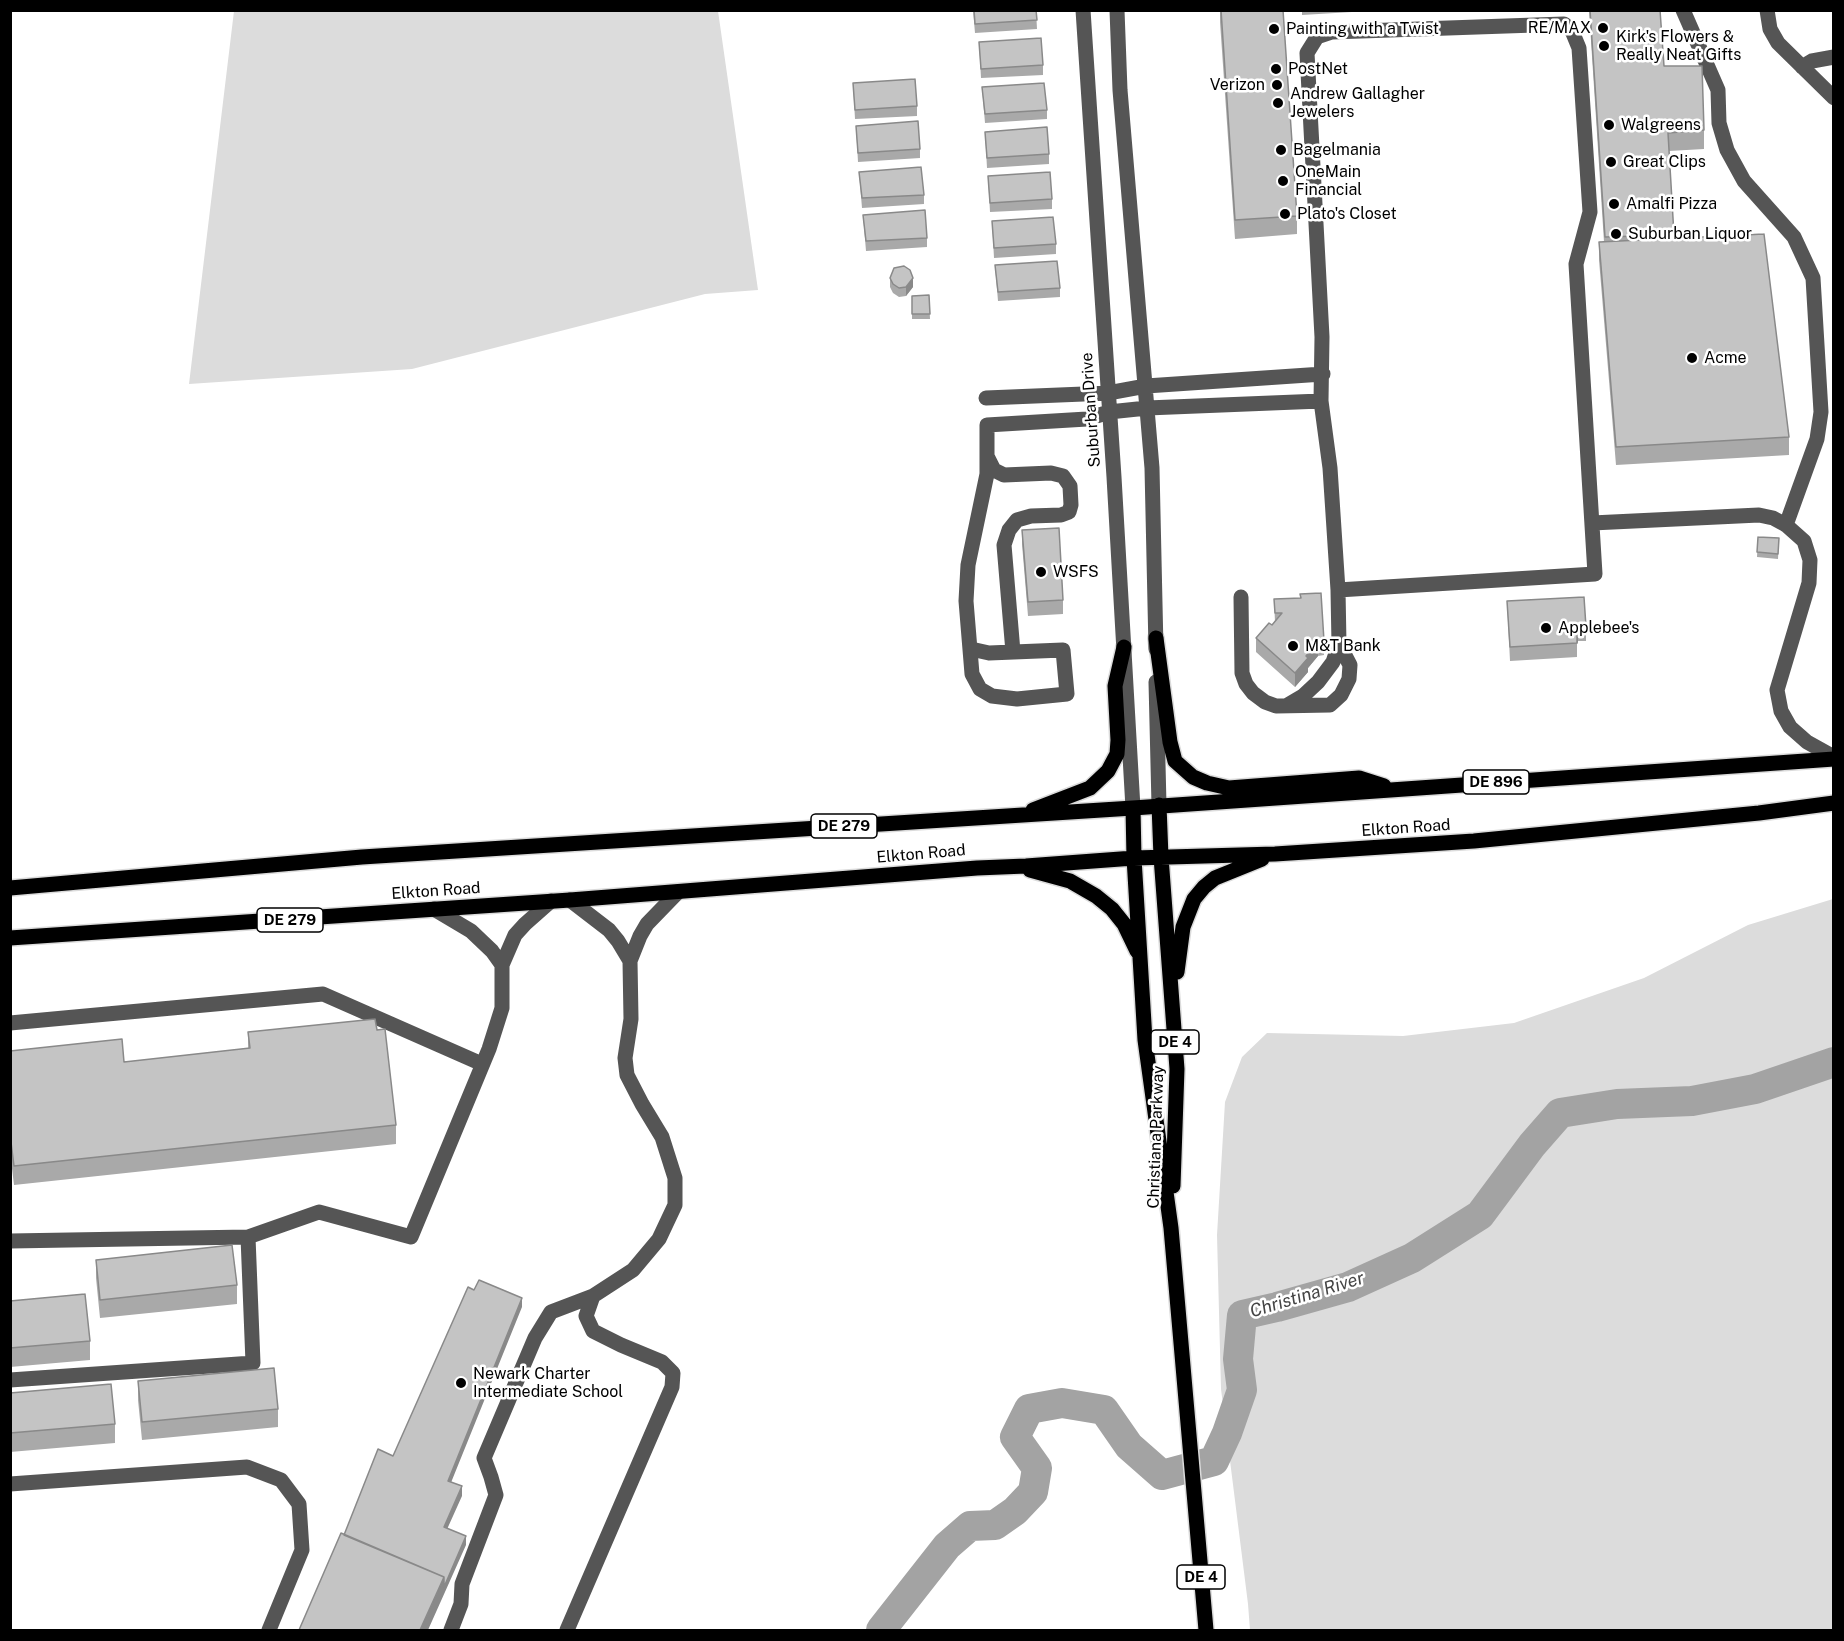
<!DOCTYPE html>
<html>
<head>
<meta charset="utf-8">
<style>
  body { margin:0 }
  #map { position:relative; width:1844px; height:1641px; overflow:hidden; background:#fff; font-family:"Public Sans",sans-serif }
  canvas { display:block }
  .frame { position:absolute; inset:0; border:12px solid #000; pointer-events:none }
</style>
</head>
<body>
<div id="map">
<canvas width="1844" height="1641"></canvas>
<div class="frame"></div>
</div>
<script>
const ctx = document.querySelector('canvas').getContext('2d');
ctx.lineJoin = 'round';
function fillPath(path, color) { ctx.fillStyle = color; ctx.fill(path, 'evenodd'); }
const toPath = rows => new Path2D(rows.map(r => 'M' + r).join(''));
function stroke(path, color, width, dash) { ctx.strokeStyle = color; ctx.lineWidth = width; ctx.lineCap = dash ? 'butt' : 'round'; ctx.setLineDash(dash || []); ctx.stroke(path); }
function write(font, color, halo, rows, align = 'center') {
  ctx.font = font + ' "Public Sans",sans-serif'; ctx.lineWidth = 5; ctx.setLineDash([]); ctx.textBaseline = 'middle'; ctx.strokeStyle = halo; ctx.fillStyle = color; for (const [text, x, y, turn = 0] of rows) {
    ctx.save(); ctx.translate(x, y); ctx.rotate((+turn || 0) * Math.PI / 180); ctx.textAlign = isNaN(turn) ? turn : align; if (halo) ctx.strokeText(text, 0, 0); ctx.fillText(text, 0, 0); ctx.restore();
  }
}
const green = toPath([
  [234,11,718,11,758,290,705,294,412,369,189,384],
  [1833,899,1833,1630,1250,1630,1248,1604,1221,1389,1217,1235,1225,1102,1242,1057,1267,1033,1403,1036,1514,1023,1644,978,1748,925]
]);
const river = toPath([
  [881,1630,947,1546,970,1526,995,1525,1015,1511,1033,1492,1037,1468,1015,1437,1029,1409,1062,1403,1104,1410,1129,1446,1162,1475,1214,1461,1227,1433,1242,1390,1238,1359,1242,1315,1277,1307,1348,1287,1412,1258,1480,1215,1532,1145,1560,1113,1617,1104,1692,1101,1755,1089,1834,1062]
]);
const minor = toPath([
  [1083,10,1114,477,1133,808],
  [1117,10,1120,90,1152,468,1156,649],
  [1683,10,1718,90,1719,123,1727,150,1744,181,1794,237,1813,278,1821,412,1817,439,1786,525],
  [1767,10,1770,29,1778,43,1834,98],
  [1802,67,1812,61,1834,57],
  [986,398,1108,393,1146,386,1323,374],
  [988,458,994,470,1004,475,1051,473,1063,476,1070,486,1071,505,1069,512,1061,515,1031,516,1017,520,1009,530,1004,545,1013,652],
  [1592,523,1759,515,1773,518,1786,525,1804,541,1810,560,1809,583,1777,690,1781,711,1790,727,1807,742,1834,757],
  [1241,597,1242,673,1246,684,1253,693,1265,702,1276,706,1330,705,1341,695,1349,679,1350,665,1339,644],
  [971,649,989,653,1063,650,1067,694,1017,699,992,696,980,689,972,674,966,601,968,565,987,474,987,425,1087,419,1109,412,1147,408,1321,401],
  [1156,682,1159,805],
  [1286,706,1303,696,1318,682,1333,662,1339,644,1338,590,1330,468,1321,401,1322,337,1307,53,1317,37,1332,32,1564,24,1572,31,1579,48,1590,212,1576,264,1595,574,1338,590],
  [570,900,609,930,618,941,630,961],
  [434,909,471,931,492,951,502,965],
  [10,1023,323,994,482,1064],
  [10,1241,248,1237,319,1212,411,1237,489,1049,502,1008,502,965,515,935,525,924,551,901],
  [10,1380,253,1363,248,1237],
  [10,1484,247,1467,281,1480,299,1504,302,1550,269,1630],
  [451,1630,461,1604,462,1584,496,1495,491,1477,484,1458,535,1338,551,1312,593,1296,633,1270,659,1239,675,1205,675,1178,662,1137,642,1104,627,1075,625,1058,631,1019,630,961,640,936,647,924,678,892],
  [567,1630,672,1387,673,1373,662,1362,621,1345,593,1331,586,1316,593,1296]
]);
const major = toPath([
  [1156,638,1170,742,1175,761,1193,777,1207,783,1229,788,1359,778,1384,786],
  [1159,805,1161,857,1177,1069,1173,1186],
  [1133,808,1134,858,1145,1040,1171,1228,1206,1630],
  [1033,810,1090,788,1108,771,1117,754,1118,740,1115,686,1124,647],
  [1030,870,1070,881,1096,896,1112,909,1124,924,1137,951],
  [10,888,362,857,1133,808,1834,759],
  [10,938,570,900,977,868,1026,866,1134,858,1275,854,1474,841,1759,813,1834,803],
  [1177,972,1183,927,1194,899,1204,887,1215,878,1262,859]
]);
const wall = toPath([
  [973,10,1036,10,1037,29,975,33],
  [1220,10,1297,216,1297,234,1235,239,1220,22],
  [1302,10,1385,10,1302,15],
  [1589,10,1660,10,1664,66,1704,130,1704,149,1669,151,1674,238,1789,437,1789,455,1616,465,1599,260,1599,242,1604,242],
  [979,42,1043,65,1043,75,981,78],
  [853,83,917,106,917,116,855,119],
  [982,87,1047,110,1047,119,985,123],
  [856,126,920,149,920,158,858,162],
  [985,132,1049,154,1049,164,987,168],
  [859,172,924,195,924,204,862,208],
  [988,176,1052,199,1052,209,990,212],
  [863,215,927,238,927,247,866,251],
  [992,221,1056,244,1056,254,994,258],
  [995,265,1060,288,1060,297,998,301],
  [890,278,913,287,906,296,899,297,893,293,890,287],
  [929,295,930,319,912,319,912,296],
  [1022,530,1063,600,1063,614,1028,616,1022,544],
  [1758,537,1779,538,1778,559,1757,557],
  [1274,599,1324,641,1324,655,1318,656,1308,668,1308,672,1295,687,1256,652,1256,638,1275,622],
  [1507,601,1586,627,1586,641,1578,641,1577,644,1577,657,1510,661],
  [377,1030,396,1125,396,1144,14,1185,10,1152,10,1051,124,1062,248,1049,248,1032],
  [96,1260,237,1285,237,1304,100,1318,96,1278],
  [10,1301,90,1341,90,1360,10,1367],
  [138,1381,278,1409,278,1427,142,1440,138,1400],
  [10,1393,115,1424,115,1443,10,1452]
]);
const shadedWall = toPath([
  [913,278,913,287,906,296,906,287],
  [1578,627,1578,641,1577,644,1577,630],
  [1318,642,1318,656,1308,668,1308,672,1295,687,1295,673,1306,656],
  [522,1298,522,1307,448,1490,448,1481],
  [462,1486,462,1496,444,1536,444,1527],
  [466,1536,466,1545,428,1630,420,1630,444,1577]
]);
const building = toPath([
  [974,10,1036,10,1037,20,975,24,974,10],
  [1221,10,1283,10,1297,216,1235,220,1221,10],
  [1590,10,1660,10,1664,66,1702,66,1704,130,1668,133,1674,235,1605,237,1590,10],
  [1041,38,1043,65,981,69,979,42,1041,38],
  [915,79,917,106,855,110,853,83,915,79],
  [1044,83,1047,110,985,114,982,87,1044,83],
  [918,121,920,149,858,153,856,126,918,121],
  [1047,127,1049,154,987,158,985,132,1047,127],
  [921,167,924,195,862,198,859,172,921,167],
  [1050,172,1052,199,990,203,988,176,1050,172],
  [925,210,927,238,866,241,863,215,925,210],
  [1053,217,1056,244,994,248,992,221,1053,217],
  [1764,234,1789,437,1616,447,1599,242,1764,234],
  [1057,261,1060,288,998,292,995,265,1057,261],
  [904,266,910,270,913,278,906,287,899,288,893,284,890,278,894,268,904,266],
  [929,295,930,314,912,314,912,296,929,295],
  [1059,528,1063,600,1028,602,1022,530,1059,528],
  [1758,537,1779,538,1778,554,1757,552,1758,537],
  [1321,593,1324,641,1318,642,1306,656,1308,658,1295,673,1256,638,1269,623,1272,625,1282,613,1275,613,1274,599,1301,598,1300,594,1321,593],
  [1584,597,1586,627,1578,627,1577,630,1577,643,1510,647,1507,601,1584,597],
  [375,1019,377,1030,385,1029,396,1125,14,1166,10,1134,10,1051,122,1039,124,1062,250,1048,248,1032,375,1019],
  [232,1245,237,1285,100,1300,96,1260,232,1245],
  [479,1280,522,1298,448,1481,462,1486,444,1527,466,1536,444,1587,444,1577,344,1535,378,1449,393,1456,468,1287,474,1290,479,1280],
  [85,1294,90,1341,10,1348,10,1301,85,1294],
  [274,1368,278,1409,142,1422,138,1381,274,1368],
  [111,1384,115,1424,10,1433,10,1393,111,1384],
  [341,1533,444,1577,420,1630,299,1630,341,1533]
]);
const markers = [
  [1603,28,6,"#000"],
  [1274,29,6,"#000"],
  [1604,46,6,"#000"],
  [1276,69,6,"#000"],
  [1277,85,6,"#000"],
  [1278,103,6,"#000"],
  [1609,125,6,"#000"],
  [1281,150,6,"#000"],
  [1611,162,6,"#000"],
  [1283,181,6,"#000"],
  [1614,204,6,"#000"],
  [1285,214,6,"#000"],
  [1616,234,6,"#000"],
  [1692,358,6,"#000"],
  [1041,572,6,"#000"],
  [1546,628,6,"#000"],
  [1293,646,6,"#000"],
  [461,1383,6,"#000"]
];
const shields = [
  [1496,782,66],
  [844,826,66],
  [290,920,66],
  [1175,1042,48],
  [1201,1577,48]
];
const shieldNames = [
  ["DE 896",1496,782],
  ["DE 279",844,826],
  ["DE 279",290,920],
  ["DE 4",1175,1042],
  ["DE 4",1201,1577]
];
const poiNames = [
  ["RE/MAX",1591,28,"right"],
  ["Painting with a Twist",1286,29],
  ["Kirk's Flowers &",1616,37],
  ["Really Neat Gifts",1616,55],
  ["PostNet",1288,69],
  ["Verizon",1265,85,"right"],
  ["Andrew Gallagher",1290,94],
  ["Jewelers",1290,112],
  ["Walgreens",1621,125],
  ["Bagelmania",1293,150],
  ["Great Clips",1623,162],
  ["OneMain",1295,172],
  ["Financial",1295,190],
  ["Amalfi Pizza",1626,204],
  ["Plato's Closet",1297,214],
  ["Suburban Liquor",1628,234],
  ["Acme",1704,358],
  ["WSFS",1053,572],
  ["Applebee's",1558,628],
  ["M&T Bank",1305,646],
  ["Newark Charter",473,1374],
  ["Intermediate School",473,1392]
];
const streetNames = [
  ["Suburban Drive",1091,410,-94],
  ["Elkton Road",1406,828,-4],
  ["Elkton Road",921,854,-5],
  ["Elkton Road",436,891,-4],
  ["Christiana Parkway",1156,1137,-88]
];
const waterNames = [
  ["Christina River",1307,1295,-17]
];
fillPath(green, '#dcdcdc');
stroke(river, '#a3a3a3', 30);
stroke(major, '#dbdbdb', 18);
stroke(minor, '#555', 15);
stroke(major, '#000', 15);
fillPath(wall, '#a9a9a9');
fillPath(shadedWall, '#898989');
fillPath(building, '#c4c4c4');
stroke(building, '#898989', 1.5);
for (const [x, y, r, color] of markers) { const dot = new Path2D(); dot.arc(x, y, r, 0, 2 * Math.PI); ctx.fillStyle = color; ctx.fill(dot); stroke(dot, '#fff', 2); }
for (const [x, y, w] of shields) { const box = new Path2D(); box.roundRect(x - w / 2, y - 12, w, 24, 4.5); ctx.fillStyle = '#fff'; ctx.fill(box); stroke(box, '#000', 1.5); }
write('bold 15px', '#000', null, shieldNames);
write('16px', '#000', '#fff', poiNames, 'left');
write('16px', '#000', '#fff', streetNames);
write('italic 18px', '#444', '#fff', waterNames);
</script>
</body>
</html>
